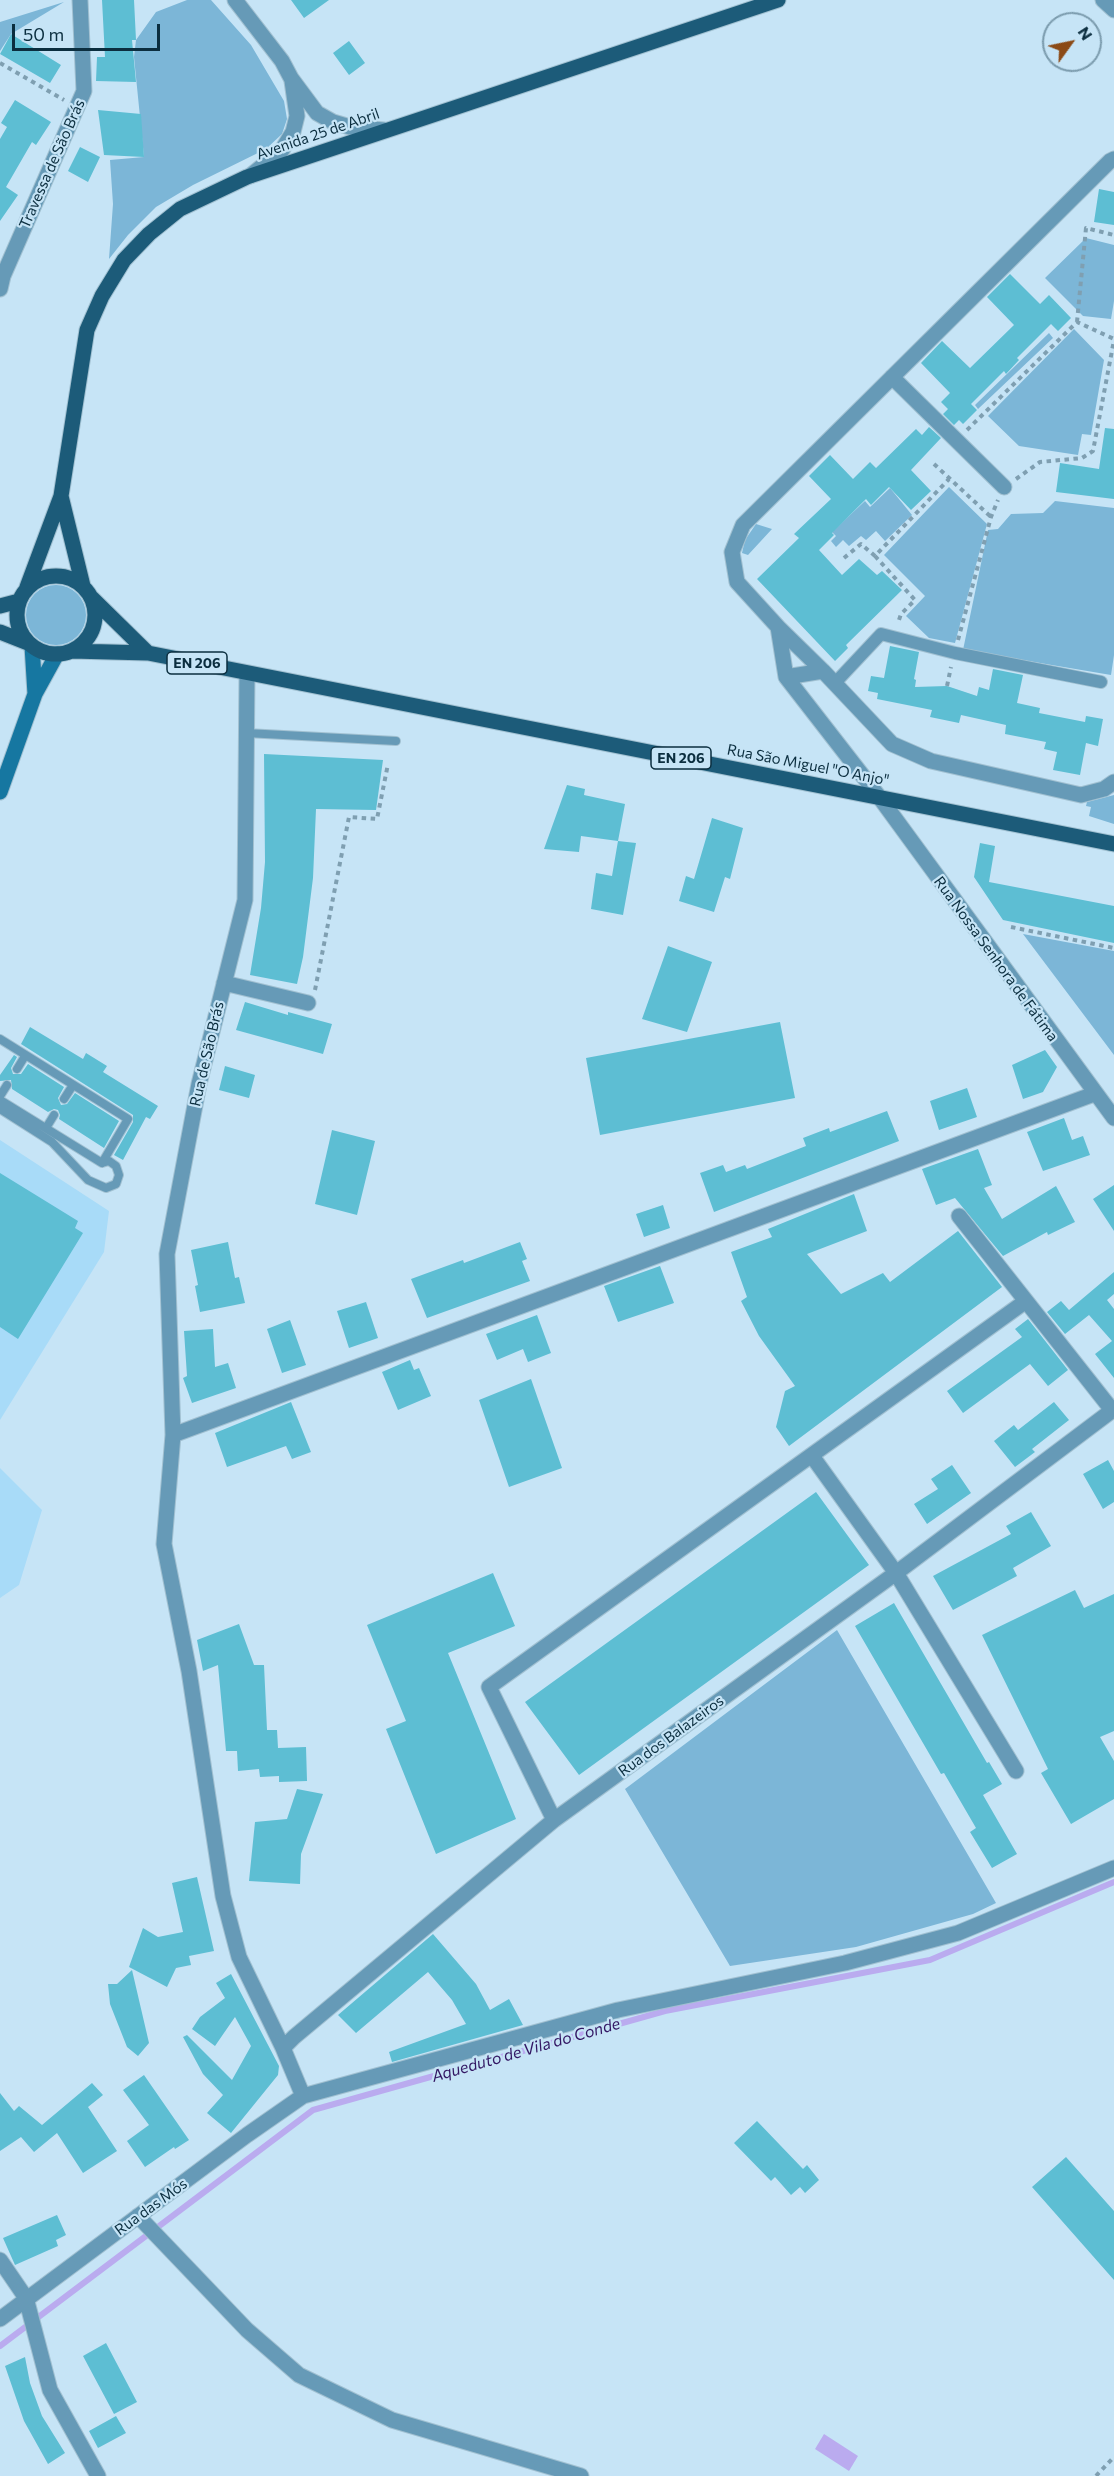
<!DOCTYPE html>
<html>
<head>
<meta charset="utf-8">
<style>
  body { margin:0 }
  #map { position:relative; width:1114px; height:2476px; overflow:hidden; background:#c6e4f6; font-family:Commissioner,sans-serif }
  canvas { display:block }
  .north { position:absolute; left:1042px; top:12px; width:60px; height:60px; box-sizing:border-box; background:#c6e4f6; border:2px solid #7b9bad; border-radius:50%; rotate:57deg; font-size:16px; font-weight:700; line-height:24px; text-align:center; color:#0b2e3f }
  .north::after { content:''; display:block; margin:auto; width:21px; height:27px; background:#8b4a16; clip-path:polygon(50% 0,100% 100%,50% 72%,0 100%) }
  .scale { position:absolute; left:12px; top:24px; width:148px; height:27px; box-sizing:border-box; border:3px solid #0b2e3f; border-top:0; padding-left:8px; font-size:18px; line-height:21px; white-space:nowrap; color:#0b2e3f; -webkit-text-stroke:4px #c6e4f6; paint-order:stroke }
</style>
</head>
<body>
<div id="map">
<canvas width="1114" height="2476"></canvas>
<div class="north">N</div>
<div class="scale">50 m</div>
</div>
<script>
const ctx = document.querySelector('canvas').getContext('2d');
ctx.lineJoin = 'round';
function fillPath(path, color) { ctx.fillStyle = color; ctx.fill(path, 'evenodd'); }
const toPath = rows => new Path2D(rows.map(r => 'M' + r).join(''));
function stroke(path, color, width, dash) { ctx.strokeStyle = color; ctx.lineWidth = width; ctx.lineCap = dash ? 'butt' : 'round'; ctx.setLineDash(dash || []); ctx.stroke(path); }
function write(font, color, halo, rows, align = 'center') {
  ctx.font = font + ' Commissioner,sans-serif'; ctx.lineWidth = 4.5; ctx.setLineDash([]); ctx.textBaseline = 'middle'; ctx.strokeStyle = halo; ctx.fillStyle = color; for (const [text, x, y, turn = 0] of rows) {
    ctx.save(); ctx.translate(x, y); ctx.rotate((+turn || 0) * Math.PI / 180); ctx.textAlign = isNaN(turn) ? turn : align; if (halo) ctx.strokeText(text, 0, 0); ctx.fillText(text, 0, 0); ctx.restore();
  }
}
const built = toPath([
  [0,1140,109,1211,104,1252,0,1420],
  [0,1468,42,1510,19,1585,0,1598]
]);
const green = toPath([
  [187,0,211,0,251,45,284,101,287,119,282,134,266,149,193,185,156,207,128,235,109,259,113,204,110,160,144,157,134,57,136,40,156,12],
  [64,2,11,34,0,51,0,22],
  [1086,238,1114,245,1114,301,1111,319,1083,316,1045,278],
  [1074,329,1104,360,1091,435,1082,434,1078,455,1019,446,988,416],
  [1049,333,1053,338,978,409,975,405],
  [949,487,987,524,955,643,929,638,906,616,925,596,884,555],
  [890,488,912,515,885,541,876,531,866,540,861,536,849,546,843,540,836,547,831,541,836,536,832,532,865,501,870,507],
  [1055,501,1114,508,1114,655,1111,675,963,650,988,530,998,529,1011,514,1043,513],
  [756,524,772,529,748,555,742,553,745,540],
  '26 615a30 30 0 1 1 60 0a30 30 0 1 1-60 0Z',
  [1114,795,1114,824,1089,816,1091,807,1086,806,1087,802],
  [1023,934,1114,951,1114,1055],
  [837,1630,996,1903,973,1914,856,1947,730,1966,625,1789]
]);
const water = toPath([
  [824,2434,858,2456,849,2471,815,2449]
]);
const stream = toPath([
  [0,2346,313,2110,665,2011,930,1960,1114,1882]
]);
const building = toPath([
  [102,0,134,0,136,40,132,40,136,82,96,81,97,57,105,57],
  [291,0,329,0,304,18],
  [11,34,61,65,50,83,0,54],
  [349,41,365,63,349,75,333,53],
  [15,100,51,122,36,145,32,142,6,187,18,195,0,221,0,139,7,127,1,123],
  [98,110,141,114,144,157,104,155],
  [80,147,100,157,88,182,68,171],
  [1099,189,1114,192,1114,225,1094,222],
  [1010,274,1040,304,1049,295,1071,318,1058,331,1051,324,1017,358,1019,360,1006,374,1004,371,971,404,977,410,963,424,959,420,954,425,943,414,948,409,941,402,950,393,921,363,942,341,970,368,1014,325,987,297],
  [929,427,941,438,911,470,931,491,911,510,889,487,871,505,866,499,832,533,834,535,819,550,842,575,859,559,877,575,882,571,902,590,846,645,848,648,835,661,757,579,799,538,794,534,831,499,809,476,830,455,853,479,870,462,876,468,916,429,922,435],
  [1105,428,1114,429,1114,499,1056,492,1060,463,1099,469],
  [890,646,919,652,914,679,916,680,915,687,947,686,977,696,979,687,989,690,993,669,1023,675,1017,703,1040,708,1039,713,1085,722,1086,716,1103,719,1098,746,1086,743,1080,775,1053,770,1057,752,1044,749,1046,742,1005,734,1006,725,961,715,959,723,930,717,932,710,877,699,878,693,868,691,871,676,884,678],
  [264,754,383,760,376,810,316,809,313,878,303,957,297,984,250,975,261,908,265,862],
  [567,785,585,789,584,795,625,804,618,841,581,836,579,852,544,849],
  [712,818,743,828,730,879,725,877,714,912,679,901,686,876,694,879],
  [618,841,636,843,623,915,591,909,596,873,612,876],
  [980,843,995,846,989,882,1114,906,1114,943,1003,920,974,877],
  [668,946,712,962,687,1032,642,1019],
  [245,1002,288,1015,288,1012,332,1024,323,1054,236,1030],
  [780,1022,795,1098,600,1135,586,1058],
  [30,1027,83,1059,86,1053,107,1066,103,1072,158,1106,150,1119,146,1117,123,1160,114,1155,133,1122,133,1115,21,1044],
  [1045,1050,1057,1067,1043,1092,1023,1099,1012,1065],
  [14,1055,17,1057,11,1068,13,1074,21,1074,28,1064,64,1087,58,1098,61,1105,67,1104,75,1093,119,1121,104,1148,59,1119,60,1115,58,1110,54,1109,48,1112,12,1089,11,1080,0,1081,0,1075],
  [225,1066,255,1075,249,1098,219,1090],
  [967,1088,977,1117,939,1130,930,1101],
  [887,1111,899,1141,714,1212,700,1173,723,1165,726,1172,745,1165,747,1169,806,1146,803,1138,829,1128,830,1132],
  [1064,1118,1072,1140,1083,1136,1090,1155,1043,1171,1027,1132],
  [332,1130,375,1141,357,1215,315,1204],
  [978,1149,992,1185,984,1188,1002,1219,1056,1186,1075,1222,1048,1235,1047,1232,1003,1256,955,1198,936,1205,922,1169],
  [0,1173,78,1221,75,1228,83,1233,18,1339,0,1327],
  [1114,1185,1114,1231,1093,1199],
  [854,1194,867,1231,807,1254,841,1294,883,1273,890,1282,958,1231,1002,1287,789,1446,776,1427,785,1391,795,1386,759,1336,741,1301,747,1297,731,1252,772,1237,768,1229],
  [663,1205,670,1228,644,1237,636,1214],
  [228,1242,235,1278,239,1277,245,1303,200,1312,195,1286,198,1285,191,1250],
  [520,1242,527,1259,522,1261,530,1281,427,1318,411,1279,463,1260,464,1263],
  [660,1266,674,1303,618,1322,604,1286],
  [1114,1272,1114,1294,1107,1300,1114,1309,1114,1378,1095,1354,1112,1341,1089,1315,1065,1334,1047,1312,1061,1301,1069,1310],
  [366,1302,378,1338,349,1348,337,1311],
  [537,1315,551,1353,528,1362,523,1349,497,1360,486,1334],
  [1028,1319,1068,1370,1048,1386,1030,1364,963,1413,947,1391,1022,1337,1015,1329],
  [290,1320,306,1365,282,1373,267,1329],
  [213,1329,215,1367,228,1363,236,1388,192,1403,183,1378,187,1376,184,1331],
  [410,1360,414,1370,419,1368,431,1396,398,1410,382,1372],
  [531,1379,562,1468,509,1487,479,1400],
  [291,1402,311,1452,292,1459,286,1446,227,1467,215,1433],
  [1054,1402,1069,1420,1032,1449,1035,1452,1015,1467,994,1441,1014,1425,1018,1430],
  [1108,1460,1114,1471,1114,1502,1103,1509,1083,1474],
  [952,1465,971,1493,927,1524,914,1504,938,1489,931,1479],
  [816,1492,869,1565,579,1775,525,1702],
  [1031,1512,1051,1546,1013,1568,1017,1576,953,1610,933,1576,1011,1534,1006,1526],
  [493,1573,515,1626,448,1653,516,1819,436,1854,386,1729,406,1721,367,1625],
  [1075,1590,1084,1608,1114,1594,1114,1731,1100,1737,1114,1761,1114,1799,1071,1824,1041,1773,1048,1769,982,1635],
  [894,1603,987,1763,989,1762,1002,1784,983,1795,1017,1854,992,1868,970,1832,976,1828,944,1773,941,1774,855,1626],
  [239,1624,254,1665,264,1665,267,1730,277,1730,278,1748,306,1747,307,1781,279,1782,279,1776,260,1777,259,1769,238,1771,237,1751,226,1751,218,1665,203,1671,197,1640],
  [297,1789,323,1794,301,1854,300,1884,249,1881,255,1822,287,1819],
  [197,1877,214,1951,189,1956,191,1965,176,1968,167,1987,129,1967,143,1928,158,1937,183,1932,172,1883],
  [433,1934,476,1984,490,2010,509,1999,523,2025,392,2062,389,2052,466,2024,452,2000,428,1972,356,2033,338,2015],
  [132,1970,149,2043,138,2056,127,2047,110,2004,108,1984,117,1984],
  [231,1974,279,2066,278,2075,231,2133,207,2113,223,2095,203,2074,183,2037,187,2035,232,2080,251,2046,235,2017,215,2046,192,2029,200,2017,225,1998,216,1983],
  [144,2075,189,2140,175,2149,174,2147,145,2167,127,2141,149,2125,123,2090],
  [92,2083,103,2095,88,2107,117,2151,83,2173,57,2133,34,2152,21,2137,0,2151,0,2093,14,2111,19,2106,42,2125],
  [757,2121,803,2169,807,2165,819,2180,805,2193,800,2187,791,2195,775,2177,771,2181,734,2143],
  [1066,2157,1114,2211,1114,2280,1032,2187],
  [57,2215,66,2235,56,2240,58,2246,15,2265,3,2238],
  [106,2343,137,2402,114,2414,83,2356],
  [25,2357,30,2383,42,2416,65,2453,48,2464,24,2421,5,2366],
  [116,2416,126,2433,98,2448,89,2431]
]);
const path = toPath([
  [0,63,64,100],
  [1077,322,1086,228,1114,235],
  [967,430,1077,322,1114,339],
  [934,464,991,517],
  [1016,479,1040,462,1082,458,1093,451,1114,340],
  [875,556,915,600,901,614,898,623],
  [844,558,861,544,875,556,949,479],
  [958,640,991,517,998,500],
  [947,686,951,667],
  [1011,927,1114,948],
  [315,990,349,817,377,819,388,764],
  [1096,2476,1114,2457]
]);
const service = toPath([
  [246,733,396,741],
  [0,1039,128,1119,102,1163],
  [17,1069,25,1056],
  [0,1096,7,1085],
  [64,1099,73,1085],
  [0,1100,102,1163,109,1161,116,1166,119,1175,116,1184,106,1188,88,1180,52,1142,0,1109],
  [46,1128,54,1115]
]);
const pedestrian = toPath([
  [835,683,881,634,955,653,1101,682]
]);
const minor = toPath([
  [1114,159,1110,161,743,525,732,552,737,582,778,627,786,677,880,798,1114,1118],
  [0,289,3,276,84,91,80,0],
  [892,377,1004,487],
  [778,627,823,671],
  [247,674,245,900,199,1084,167,1254,173,1435,164,1544,189,1671,223,1896,239,1957,283,2048],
  [786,677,823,671,892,744,931,761,1081,795,1104,789,1114,782],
  [224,983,308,1003],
  [959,1216,1112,1410],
  [173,1435,1094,1094],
  [812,1456,896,1573,1016,1771],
  [554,1820,489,1687,1026,1301],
  [303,2096,283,2048,294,2037,554,1820,896,1573,1114,1409],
  [138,2216,247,2330,299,2375,392,2420,581,2476],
  [0,2260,26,2298,50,2390,98,2476],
  [0,2319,247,2135,303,2096,618,2010,845,1963,958,1933,1114,1868]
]);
const tertiary = toPath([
  [235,0,282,61,291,78,317,113,333,122,350,127,384,130],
  [1103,0,1114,10],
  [250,176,282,150,293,132,297,116,292,81]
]);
const secondary = toPath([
  [32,646,35,694],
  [0,792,35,694,57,654]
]);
const primary = toPath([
  [61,496,83,586],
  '17 615a39 39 0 1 1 78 0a39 39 0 1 1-78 0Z',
  [27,587,61,496,87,330,102,296,124,260,149,234,180,209,247,177,778,0],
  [92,598,148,653],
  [0,606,19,601],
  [0,632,28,643],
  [72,651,148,653,1114,844]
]);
const shields = [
  [197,663,60],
  [681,758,60]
];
const shieldNames = [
  ["EN 206",197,663],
  ["EN 206",681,758]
];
const streetNames = [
  ["Avenida 25 de Abril",318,134,-19],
  ["Travessa de São Brás",52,164,-66],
  ["Rua São Miguel \"O Anjo\"",808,765,11],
  ["Rua Nossa Senhora de Fátima",996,959,54],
  ["Rua de São Brás",207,1054,-77],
  ["Rua dos Balazeiros",671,1736,-36],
  ["Rua das Mós",151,2207,-36]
];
const waterNames = [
  ["Aqueduto de Vila do Conde",526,2050,-16]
];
fillPath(built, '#a8dbf8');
fillPath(green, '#7cb6d7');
fillPath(water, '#baabef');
stroke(stream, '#baabef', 6);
fillPath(building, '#5dbed3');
stroke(service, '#a1c0d1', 10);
stroke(pedestrian, '#a1c0d1', 14);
stroke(minor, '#a1c0d1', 17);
stroke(tertiary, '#a1c0d1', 17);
stroke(secondary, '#a1c0d1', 17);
stroke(primary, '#a1c0d1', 17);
stroke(path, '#7f9fb1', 4, [4.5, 4.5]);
stroke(service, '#669ab7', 8);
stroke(pedestrian, '#669ab7', 12);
stroke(minor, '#669ab7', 15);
stroke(tertiary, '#669ab7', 15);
stroke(secondary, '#1677a1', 15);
stroke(primary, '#1c5b79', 15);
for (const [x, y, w] of shields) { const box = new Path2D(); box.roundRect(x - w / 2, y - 11, w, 22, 4.5); ctx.fillStyle = '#c6e4f6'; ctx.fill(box); stroke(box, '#0b2e3f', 1.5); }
write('bold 14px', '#0b2e3f', null, shieldNames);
write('15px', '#0b2e3f', '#c6e4f6', streetNames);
write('italic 16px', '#321663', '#c6e4f6', waterNames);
</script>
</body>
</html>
